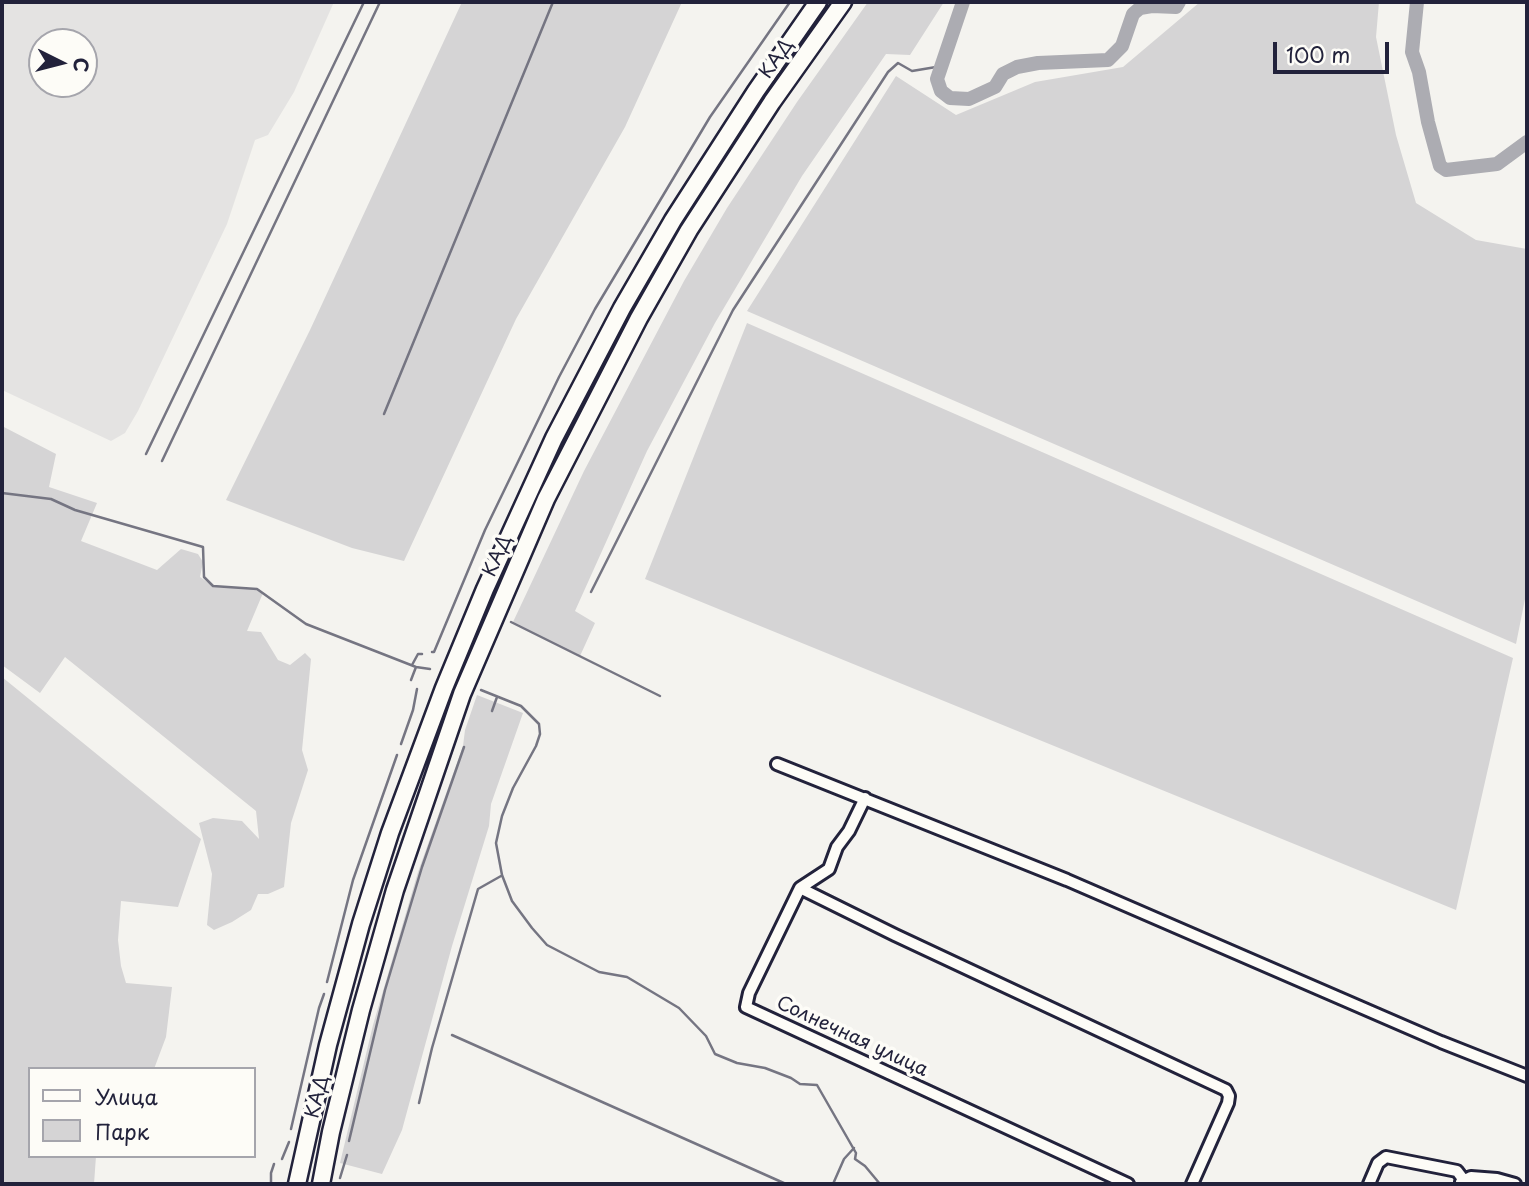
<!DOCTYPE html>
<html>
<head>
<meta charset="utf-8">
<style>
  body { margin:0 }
  #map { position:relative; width:1529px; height:1186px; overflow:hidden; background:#f4f3ef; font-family:"Playpen Sans",sans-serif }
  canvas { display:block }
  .frame { position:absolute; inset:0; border:4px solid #22223b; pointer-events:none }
  .legend { position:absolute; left:28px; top:1067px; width:228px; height:91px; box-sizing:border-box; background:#fdfcf7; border:2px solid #a5a5ac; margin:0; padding:9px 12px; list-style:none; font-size:21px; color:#22223b }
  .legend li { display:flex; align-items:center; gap:14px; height:35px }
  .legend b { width:35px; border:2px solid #a5a5ac }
  .north { position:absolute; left:28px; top:28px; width:70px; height:70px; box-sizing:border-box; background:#fdfcf7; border:2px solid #a5a5ac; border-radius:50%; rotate:96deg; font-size:19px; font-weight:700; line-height:28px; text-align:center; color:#22223b }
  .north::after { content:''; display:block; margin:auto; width:24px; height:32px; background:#22223b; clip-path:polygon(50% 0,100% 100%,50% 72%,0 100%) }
  .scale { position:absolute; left:1273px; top:42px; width:116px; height:32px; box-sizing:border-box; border:4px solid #22223b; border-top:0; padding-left:9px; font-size:21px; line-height:24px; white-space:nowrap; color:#22223b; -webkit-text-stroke:5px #fdfcf7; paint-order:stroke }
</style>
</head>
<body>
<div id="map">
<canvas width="1529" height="1186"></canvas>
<div class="frame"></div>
<ul class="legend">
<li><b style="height:9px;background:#fdfcf7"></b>Улица</li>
<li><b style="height:19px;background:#d5d4d5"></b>Парк</li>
</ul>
<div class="north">С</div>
<div class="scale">100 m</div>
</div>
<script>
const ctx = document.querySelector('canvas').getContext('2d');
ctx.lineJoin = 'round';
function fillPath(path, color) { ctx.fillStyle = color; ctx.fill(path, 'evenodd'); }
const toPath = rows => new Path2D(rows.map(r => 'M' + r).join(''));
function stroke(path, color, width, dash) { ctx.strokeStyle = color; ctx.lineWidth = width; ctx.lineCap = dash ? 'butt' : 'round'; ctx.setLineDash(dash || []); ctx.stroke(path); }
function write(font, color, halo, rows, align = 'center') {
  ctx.font = font + ' "Playpen Sans",sans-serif'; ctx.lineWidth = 7; ctx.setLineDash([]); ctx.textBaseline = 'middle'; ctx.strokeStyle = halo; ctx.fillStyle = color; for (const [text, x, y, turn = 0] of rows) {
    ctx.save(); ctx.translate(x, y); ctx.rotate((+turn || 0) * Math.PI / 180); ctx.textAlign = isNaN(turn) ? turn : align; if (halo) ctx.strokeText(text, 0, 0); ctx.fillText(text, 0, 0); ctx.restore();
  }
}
const built = toPath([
  [2,2,334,2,294,92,268,135,255,140,227,224,138,411,125,433,111,441,2,390],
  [42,42,84,42,84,84,42,84]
]);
const green = toPath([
  [462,2,682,2,625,127,516,319,404,561,352,548,226,500,310,330],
  [868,2,944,2,910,55,886,54,802,176,715,323,647,451,575,611,595,623,580,656,513,622,584,471,684,281,727,208,797,102],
  [1200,2,1379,2,1376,37,1396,135,1416,203,1476,240,1527,249,1527,589,1516,644,747,311,896,76,956,115,1035,82,1123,67],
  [747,323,1513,658,1456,910,645,579],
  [2,426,56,454,49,487,97,503,81,541,157,570,181,549,198,554,203,562,200,577,213,586,257,589,263,593,247,631,261,632,278,660,290,665,305,653,311,659,302,750,308,770,291,823,284,887,268,894,258,894,251,910,232,922,214,930,207,925,212,874,199,823,213,818,242,821,259,839,256,811,65,657,40,693,2,665],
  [2,677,201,839,178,907,121,901,118,940,121,966,126,983,172,987,166,1037,154,1069,30,1069,30,1156,96,1156,94,1184,2,1184],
  [477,695,523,713,491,804,489,826,452,946,402,1130,382,1174,340,1163,373,1025,418,872,463,746,465,730]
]);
const stream = toPath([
  [384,414,553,2],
  [146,454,364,2],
  [162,461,380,2],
  [2,493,51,499,75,510,203,547,204,577,213,586,257,589,306,624,416,667,430,669],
  [591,592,733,310,888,72,898,63,912,71,942,66],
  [511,622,660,696],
  [432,652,434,652,485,530,559,377,595,309,710,117,790,2],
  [412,665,418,654,422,654],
  [411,680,416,667],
  [481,690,521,706,539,724,540,734,536,746,513,788,502,816,496,843,502,875,512,901,532,928,547,945,599,972,627,977,679,1008,706,1036,715,1054,737,1063,765,1068,791,1078,800,1084,817,1085,856,1153,855,1159,865,1166,880,1184],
  [492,711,497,697],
  [401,744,413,710,417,689],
  [327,982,353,880,397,755],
  [452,1035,786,1184],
  [419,1103,432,1048,478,889,501,876],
  [291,1129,319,1008,324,994],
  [349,1141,385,990,422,867,464,747],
  [282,1159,289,1142],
  [340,1178,347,1155],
  [271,1184,271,1173,274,1164],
  [833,1184,844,1159,854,1148]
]);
const river = toPath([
  [963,2,937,79,941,91,950,98,969,99,995,87,1003,74,1017,67,1038,63,1108,60,1122,46,1133,14,1140,8,1152,6,1176,7,1179,2],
  [1417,2,1412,52,1419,72,1428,122,1440,166,1446,170,1497,164,1527,142]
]);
const minor = toPath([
  [777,764,1067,880,1441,1042,1527,1076],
  [865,798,849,831,837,847,829,869,800,888,749,993,746,1007,1128,1184],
  [800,888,895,935,1226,1090,1229,1096,1228,1103,1192,1184],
  [1461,1182,1471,1177,1497,1179,1515,1184],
  [1369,1184,1378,1163,1386,1157,1457,1171,1463,1179]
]);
const highway = toPath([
  [297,1184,328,1045,361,924,390,833,444,688,485,589,554,438,622,308,673,220,756,91,818,2],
  [321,1184,331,1132,361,1010,395,890,462,694,546,499,639,318,689,230,772,102,843,2]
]);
const streetNames = [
  ["КАД",777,59,-55],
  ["КАД",498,556,-66],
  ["Солнечная улица",852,1037,25],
  ["КАД",318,1097,-76]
];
fillPath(built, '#e4e3e2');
fillPath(green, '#d5d4d5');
stroke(stream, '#757582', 2.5);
stroke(river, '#acacb2', 14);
stroke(minor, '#22223b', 16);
stroke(highway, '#22223b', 21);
stroke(minor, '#fdfcf7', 10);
stroke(highway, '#fdfcf7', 16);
write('19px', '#22223b', '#fdfcf7', streetNames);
</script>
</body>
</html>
